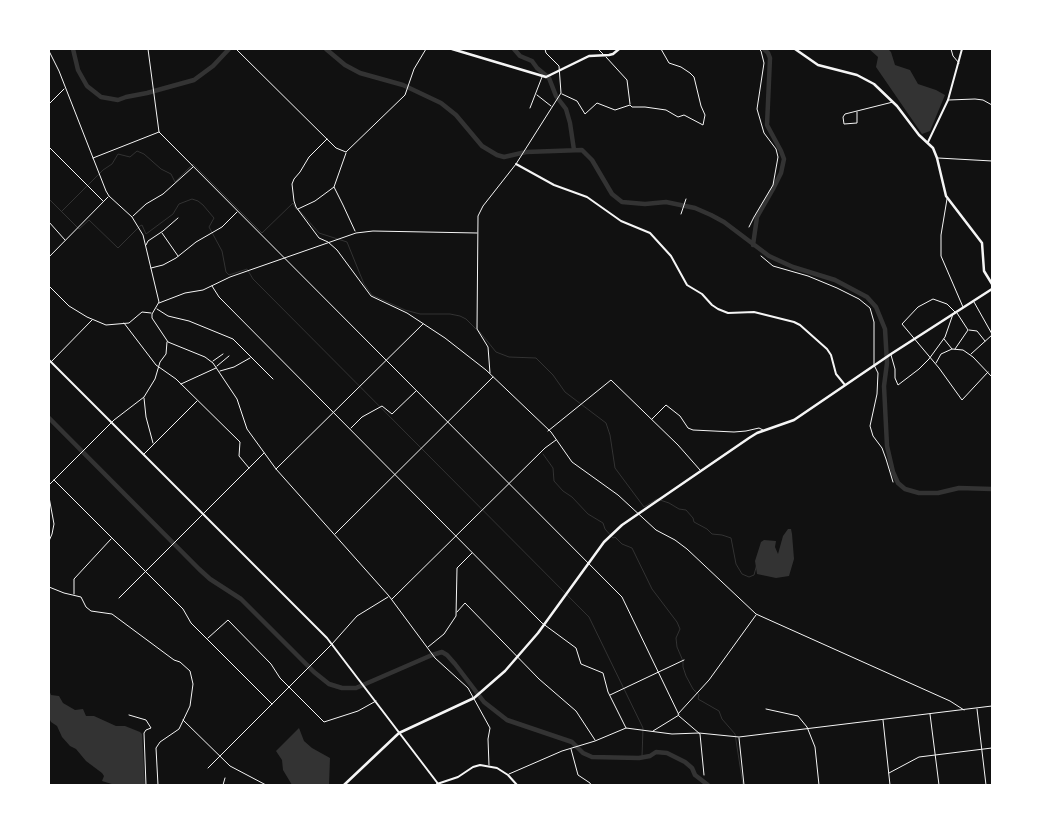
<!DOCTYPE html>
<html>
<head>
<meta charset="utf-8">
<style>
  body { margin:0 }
  #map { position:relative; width:1041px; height:834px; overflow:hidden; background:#111; font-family:Barlow,sans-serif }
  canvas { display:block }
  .frame { position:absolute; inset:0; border:50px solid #fff; pointer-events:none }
</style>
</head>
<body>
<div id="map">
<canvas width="1041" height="834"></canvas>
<div class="frame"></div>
</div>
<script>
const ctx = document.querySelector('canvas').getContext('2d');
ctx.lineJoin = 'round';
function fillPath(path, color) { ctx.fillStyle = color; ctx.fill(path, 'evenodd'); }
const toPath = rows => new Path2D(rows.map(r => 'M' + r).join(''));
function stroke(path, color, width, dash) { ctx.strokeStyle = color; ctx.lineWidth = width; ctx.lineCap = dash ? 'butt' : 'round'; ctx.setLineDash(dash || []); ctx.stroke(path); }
const water = toPath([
  [869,49,888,49,891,52,895,65,910,70,918,84,936,90,945,95,930,131,922,134,876,67,878,57],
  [788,529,791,529,792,534,794,559,789,576,776,578,757,574,755,561,761,542,764,540,776,541,775,547,778,554,783,536],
  [49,690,51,695,59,696,63,703,75,710,83,709,86,716,94,716,116,726,125,726,140,732,142,734,145,785,115,785,102,781,104,776,102,773,86,761,76,749,70,746,62,737,57,726,51,722,49,718],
  [299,728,304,741,312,748,330,758,329,785,292,785,283,770,282,760,276,751]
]);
const stream = toPath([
  [49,199,79,229,89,220,118,248,140,226,142,225,146,234,173,214,179,204,192,199,198,201,203,205,214,218,209,227,222,251,226,272,229,275,247,269,253,279,589,617,643,728,642,757],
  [62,211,103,170,112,164,118,154,130,157,137,151,144,154,161,169,171,174,175,182,193,164,262,233,293,203,296,209,299,210,319,233,347,242,364,284,372,295,405,310,420,314,450,314,460,316,466,319,476,329],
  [479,331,496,352,509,357,536,358,553,375,565,392,606,423,610,435,615,468,644,507,657,499,669,503,679,509,686,510,693,518,694,522,707,529,712,534,722,535,731,538,736,564,742,574,749,577,754,575,757,564],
  [543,454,553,468,554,481,563,491,572,497,588,514,603,523,605,529,613,538,615,537,622,544,632,548,652,589,677,622,680,629,676,638,677,647,683,661,683,667,686,676,693,689,699,695,698,699,719,711,722,719,735,734,743,785]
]);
const river = toPath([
  [73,49,78,70,87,86,101,97,118,100,126,97,147,93,194,80,213,66,229,49],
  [326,49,345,65,360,73,403,85,441,103,456,115,482,146,497,155,504,157,526,152,582,150,592,160,612,194,622,202,645,204,666,202,695,208,711,215,724,222,769,256,793,267,835,280,867,297,876,307,885,329,887,363,884,386,887,446,893,472,898,483,905,489,919,493,938,493,959,488,992,489],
  [514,49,520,56,532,61,537,68,549,78,556,96,566,109,570,123,574,150],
  [753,245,757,217,773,189,781,173,784,159,781,151,767,125,770,58,768,53,764,49],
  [49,418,199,569,210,579,241,599,314,672,329,684,342,688,356,688,432,655,442,652,447,655,455,664,484,702,507,720,572,742,583,753,592,757,639,758,650,756,656,752,667,753,685,762,692,768,695,775,708,785]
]);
const minor = toPath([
  [148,49,159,132,622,597,679,715,653,731],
  [236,49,336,148,346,152,405,95,414,69,426,49],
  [598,49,603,54],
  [951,49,953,56,959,63],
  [49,51,59,71,106,191,109,196,132,217,143,235,159,302,152,314,152,318,168,342,205,357,213,363,237,399,247,429,276,469,389,596,435,658,468,688,490,728,488,739,489,765],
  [606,57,627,80,630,104],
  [562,94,577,101,585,114,597,103,615,110,630,105,632,107,645,107,666,110,678,117,684,115,703,125,705,115,701,106,694,77,690,73,681,67,669,63,661,49],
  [537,95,551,106],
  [949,100,975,99,983,100,992,105],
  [49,104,64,89],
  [530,108,542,77],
  [857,112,857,123,844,124,843,117,845,114,893,102],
  [327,139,309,157,300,172,294,179,292,184,294,201,296,207,319,238,328,242,337,250,371,296,407,313,445,338,486,370,551,432,572,462,618,495,656,530,675,540,687,549,756,614,950,701,964,710],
  [49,147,103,201],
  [93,158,159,132],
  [938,158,992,161],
  [334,187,346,153],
  [947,199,941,235,941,256,963,307],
  [298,209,315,201,334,187,343,205,355,231],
  [681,214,686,199],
  [133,216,146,204,163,194,193,167],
  [49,222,65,240],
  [749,227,754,217,773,185,778,157,776,149,764,133,757,109,764,63,761,51,759,49],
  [162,233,178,256],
  [146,245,148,241,163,231,178,218],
  [761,256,773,266,808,276,837,288,859,299,870,308,874,322,874,365,878,373,877,394,870,426,873,436,882,448,886,459,893,482],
  [49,257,108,197],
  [151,268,163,265,176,258,196,242,222,227,237,212],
  [49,286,69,306,87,317,106,325,129,323,142,312,151,313],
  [212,286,219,297,542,623,576,648,581,664,603,673,608,692,626,728],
  [974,302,992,334],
  [159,303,185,293,203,290,230,277,356,233,373,231,477,233],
  [157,309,168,316,189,321,233,339,273,379],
  [955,312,947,304,933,299,918,307,902,324,939,368,962,400,988,372],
  [124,323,156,365,176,379,240,442,239,456,249,468],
  [969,330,977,331,985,341],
  [944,339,952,349],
  [955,349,968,330,957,313],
  [971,354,992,335],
  [891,355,895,369,895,378,898,385,919,369,929,359,945,337,953,314],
  [213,361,223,354],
  [51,362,92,320],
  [936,363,941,354,952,349,963,350,973,357,992,377],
  [217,366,229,356],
  [220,371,234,367,250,358],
  [490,373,488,347,477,329,478,216,483,206,516,164,561,93,559,66,546,53,545,49],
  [181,384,216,368],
  [144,398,146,417,153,443],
  [652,419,666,405,680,416,688,428,693,430,734,432,746,431,759,428,763,430],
  [351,428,362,417,382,406,392,414,416,391],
  [548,431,611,380,678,445,700,470],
  [144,454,197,401],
  [276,469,423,324],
  [54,480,183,609,191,623,272,704],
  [49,485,114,420,144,397,155,379,160,362,166,354,167,342],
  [49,497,54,524,52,534,49,541],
  [335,534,493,377],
  [49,587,64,593,81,597,86,607,91,611,112,614,174,660,180,662,190,671,193,684,190,706,179,729,160,742,156,748,158,785],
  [74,594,74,579,111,539],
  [119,598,264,453],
  [392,599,545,448,556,440],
  [457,612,465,603,539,679,576,711,595,740],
  [208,638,228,620,271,664,280,678,324,722,358,711,376,701],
  [428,647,444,634,456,616,457,568,472,553],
  [610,695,684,660],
  [766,709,798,716,807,727,815,747,819,785],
  [977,709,986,785],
  [678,714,709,680,756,615],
  [930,714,939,785],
  [129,715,146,720,151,728,146,730,144,733,146,785],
  [679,716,700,734,704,775],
  [183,720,230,766,266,785],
  [883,720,890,785],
  [739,738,744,785],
  [571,749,578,775,590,783,591,785],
  [208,768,332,644,357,616,388,597],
  [889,773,919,757,992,748],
  [509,774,562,751,595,741,626,728,672,734,699,733,739,737,992,706],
  [223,785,225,778],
  [690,785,691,785]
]);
const tertiary = toPath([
  [928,142,948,100,962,49],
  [516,164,554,185,587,197,621,221,650,233,671,256,687,285,702,294,712,305,718,309,728,313,754,312,794,322,800,325,827,349,831,355,836,374,845,385],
  [437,784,458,777,473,767,480,765,497,768,508,775,517,785]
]);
const secondary = toPath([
  [49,360,327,638,439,785]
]);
const primary = toPath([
  [452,49,546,77,589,56,609,55,613,54,619,49],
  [795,49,818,65,857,75,874,84,897,106,919,135,933,148,937,158,946,196,982,243,984,271,992,284],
  [344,785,399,733,474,698,505,671,538,633,604,542,622,525,749,438,757,433,794,420,891,354,992,289]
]);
fillPath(water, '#333');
stroke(stream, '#333', 1);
stroke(river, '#333', 4.5);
stroke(minor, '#f5f5f5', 1);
stroke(tertiary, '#f5f5f5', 2);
stroke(secondary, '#f5f5f5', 2);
stroke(primary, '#f5f5f5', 2.5);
</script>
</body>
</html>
